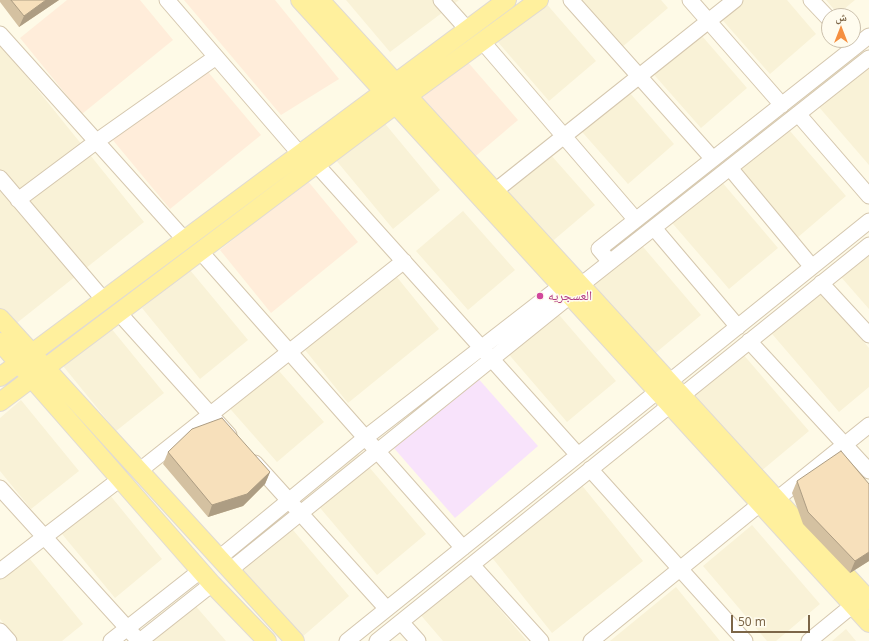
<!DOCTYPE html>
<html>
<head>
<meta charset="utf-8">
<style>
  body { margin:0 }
  #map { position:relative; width:869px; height:641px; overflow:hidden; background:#fefae7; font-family:"Noto Sans","Noto Naskh Arabic",sans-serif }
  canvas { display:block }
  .north { position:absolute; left:821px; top:8px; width:40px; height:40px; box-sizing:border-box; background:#fffcef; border:1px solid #cbc0ac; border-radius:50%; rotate:0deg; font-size:11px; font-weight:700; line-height:16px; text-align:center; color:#7c6648 }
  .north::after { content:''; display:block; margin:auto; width:14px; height:18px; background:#f58f40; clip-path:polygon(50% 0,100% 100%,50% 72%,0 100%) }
  .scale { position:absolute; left:731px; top:615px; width:79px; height:18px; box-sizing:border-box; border:2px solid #7c6648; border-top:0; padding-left:5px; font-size:12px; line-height:14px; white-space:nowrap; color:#7c6648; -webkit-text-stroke:3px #fffcef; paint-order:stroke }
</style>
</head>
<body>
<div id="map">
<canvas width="869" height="641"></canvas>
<div class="north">ش</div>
<div class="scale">50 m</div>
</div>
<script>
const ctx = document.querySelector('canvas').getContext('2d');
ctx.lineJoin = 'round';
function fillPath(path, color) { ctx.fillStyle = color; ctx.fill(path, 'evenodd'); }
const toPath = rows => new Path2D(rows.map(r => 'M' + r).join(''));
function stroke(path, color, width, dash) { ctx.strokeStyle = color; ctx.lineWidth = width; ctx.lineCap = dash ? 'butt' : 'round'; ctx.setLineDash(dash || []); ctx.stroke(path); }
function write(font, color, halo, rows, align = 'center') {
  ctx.font = font + ' "Noto Sans","Noto Naskh Arabic",sans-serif'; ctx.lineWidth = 3; ctx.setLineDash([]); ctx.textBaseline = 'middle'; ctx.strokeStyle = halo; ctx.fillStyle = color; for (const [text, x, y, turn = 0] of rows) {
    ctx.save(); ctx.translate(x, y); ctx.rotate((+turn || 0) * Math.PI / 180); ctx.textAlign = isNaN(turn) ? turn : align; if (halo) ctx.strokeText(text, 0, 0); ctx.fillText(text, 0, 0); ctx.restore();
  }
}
const residential = toPath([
  [346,0,459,0,390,52],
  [580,0,661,0,668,8,621,48],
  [735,0,787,0,816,34,770,74,718,15],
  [826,0,855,0,838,14],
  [544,1,596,61,549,101,497,41],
  [696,29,747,88,701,128,649,69],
  [0,43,144,222,13,326,0,309],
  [855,50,869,67,869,165,806,92],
  [623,85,674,144,628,184,576,125],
  [778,117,846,196,797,238,729,159],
  [382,120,440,190,393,229,335,159],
  [543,146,595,205,548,245,496,186],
  [710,168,778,248,729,289,661,210],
  [463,211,515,270,468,310,416,251],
  [633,235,701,315,652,356,584,277],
  [869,254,869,309,841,277],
  [190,270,248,340,200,379,142,308],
  [392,271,439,329,348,403,301,345],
  [816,286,869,348,869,387,839,412,767,328],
  [548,302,616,381,567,422,499,343],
  [106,322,164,393,116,431,59,361],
  [736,346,809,431,760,472,687,388],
  [272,363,324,422,277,462,225,403],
  [21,400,79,471,31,509,0,471,0,418],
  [358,454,426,534,377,575,310,496],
  [576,478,643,561,552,633,486,550],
  [105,489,162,559,115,598,57,528],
  [282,517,349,596,301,638,233,559],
  [752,525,820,604,776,641,767,641,703,566],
  [25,553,83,624,62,641,18,641,0,619,0,574],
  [462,565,527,641,443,641,413,606],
  [676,587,720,641,610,641],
  [187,596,226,641,142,641],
  [846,629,856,641,832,641]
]);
const commercial = toPath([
  [67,0,140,0,173,40,82,114,20,38],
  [184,0,275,0,339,79,281,115],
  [198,60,261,135,170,209,107,133],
  [466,60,518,120,471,160,419,100],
  [307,180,358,242,271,313,220,250]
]);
const education = toPath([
  [468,367,538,446,455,518,386,439]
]);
const minor = toPath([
  [167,0,299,153],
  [441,0,467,29],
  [571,0,713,159],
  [690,0,782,105],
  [811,0,829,19],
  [0,34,184,239],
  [482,41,636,220],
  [798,114,869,196],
  [316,164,578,455],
  [730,168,812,267],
  [0,178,103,299],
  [495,191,735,0],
  [18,200,97,141,216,57],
  [654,228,738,327],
  [200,251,463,548],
  [610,262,599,249,869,36],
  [821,283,869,335],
  [581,285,869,58],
  [119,313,229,435],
  [749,341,869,471],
  [255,463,387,609],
  [590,469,745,641],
  [139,471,404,261],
  [0,488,139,641],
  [777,499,869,425],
  [219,558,365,438,561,286],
  [472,565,541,641],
  [230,570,570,296],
  [0,571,120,479],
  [401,622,418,641],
  [0,631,9,641],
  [111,641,200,571],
  [140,641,212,584],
  [347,641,869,221],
  [377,641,869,245],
  [591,641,760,504],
  [809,641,853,605]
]);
const major = toPath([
  [300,0,869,623],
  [320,0,869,600],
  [0,318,295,641],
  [0,342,212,584,267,641],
  [0,377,507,0],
  [0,402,395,105,539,0]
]);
const wall = toPath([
  [0,0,59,0,19,27,0,2],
  [168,452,270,472,265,484,243,506,208,517,163,464],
  [797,481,869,484,869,561,850,573,803,524,792,493]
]);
const shadedWall = toPath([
  [46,0,59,0,19,27,24,16],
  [270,472,265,484,243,506,208,517,212,505],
  [869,552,869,561,850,573,855,561]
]);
const building = toPath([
  [11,0,46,0,24,16,11,0],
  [222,418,270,472,247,494,212,505,168,452,192,429,222,418],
  [841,451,869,484,869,552,855,561,808,512,797,481,841,451]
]);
const markers = [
  [540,296,4,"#d1479c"]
];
const hotelNames = [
  ["العسجريه",548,296]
];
fillPath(residential, '#f9f2d7');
fillPath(commercial, '#ffedda');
fillPath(education, '#f8e3fb');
stroke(minor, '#d5c7ae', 17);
stroke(major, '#e0dad3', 20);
stroke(minor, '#fff', 15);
stroke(major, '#fff09d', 18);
fillPath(wall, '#d4c1a1');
fillPath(shadedWall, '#ad9d83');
fillPath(building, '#f7e0bb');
stroke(building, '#ad9d83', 1);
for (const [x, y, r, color] of markers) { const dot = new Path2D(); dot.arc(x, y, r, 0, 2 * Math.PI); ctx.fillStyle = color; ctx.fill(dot); stroke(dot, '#fffcef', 1.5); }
write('13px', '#b23c85', '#fffcef', hotelNames, 'left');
</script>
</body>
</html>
